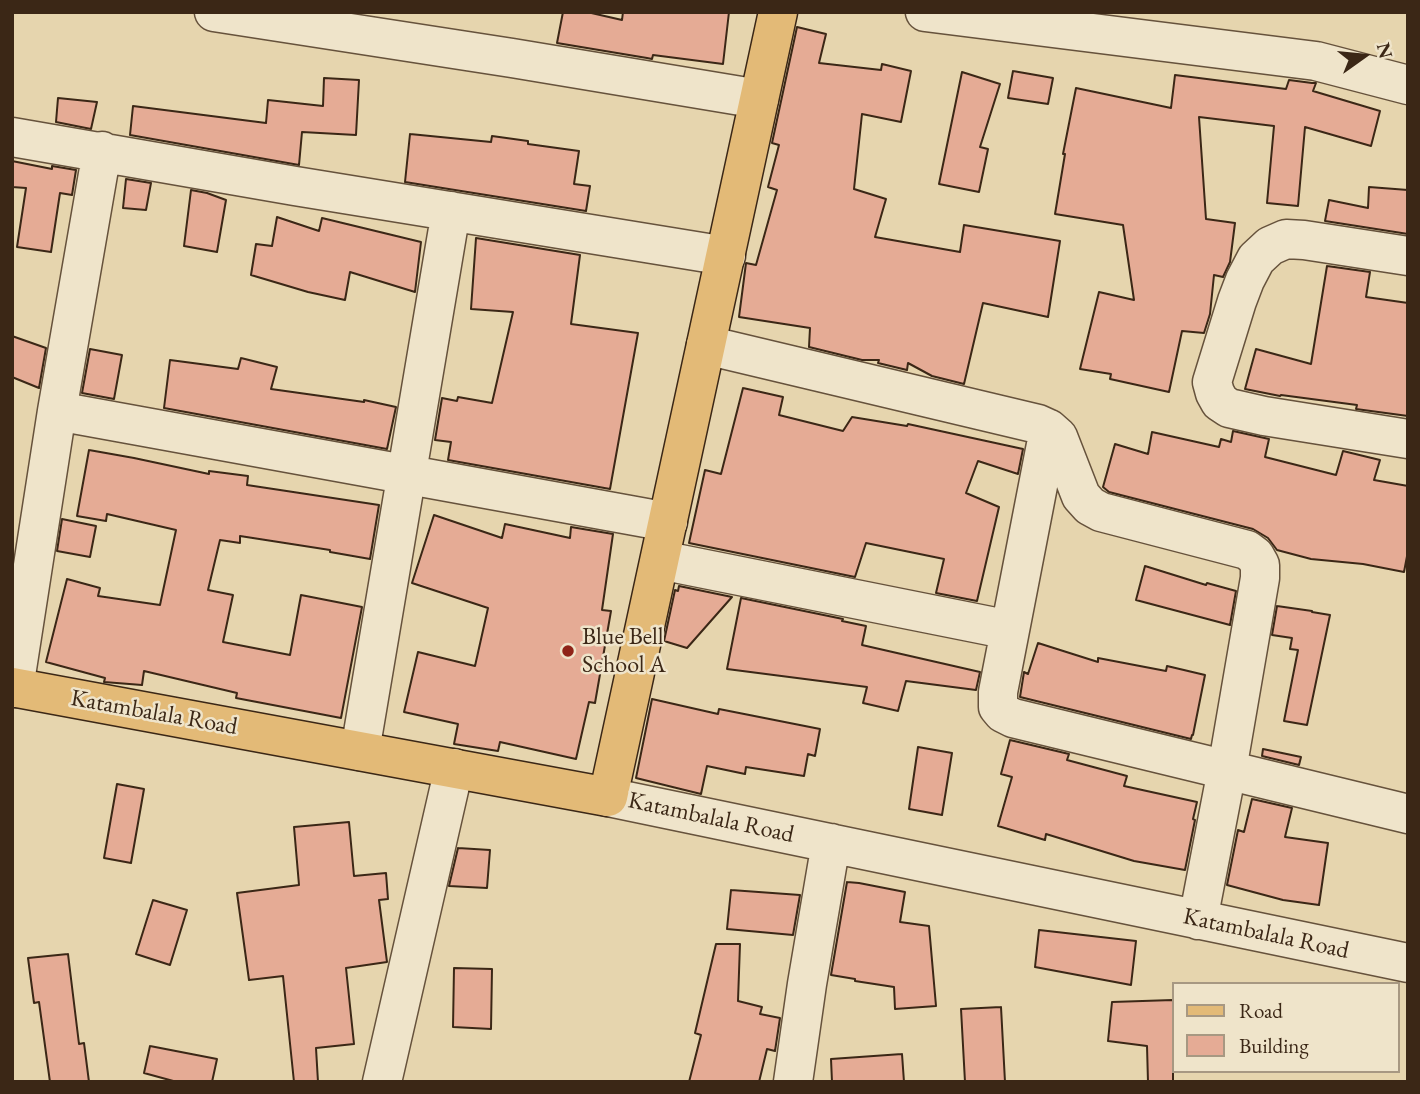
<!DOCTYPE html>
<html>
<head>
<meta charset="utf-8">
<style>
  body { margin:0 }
  #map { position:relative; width:1420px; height:1094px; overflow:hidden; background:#e6d5ae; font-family:"EB Garamond",serif }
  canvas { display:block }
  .frame { position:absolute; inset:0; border:14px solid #3b2716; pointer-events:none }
  .legend { position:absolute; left:1172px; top:982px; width:228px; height:91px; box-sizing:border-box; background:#efe4ca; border:2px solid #a79882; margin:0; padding:9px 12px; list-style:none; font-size:21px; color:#3b2716 }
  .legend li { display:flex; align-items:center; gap:14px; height:35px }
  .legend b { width:35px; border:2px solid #a79882 }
  .north { position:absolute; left:1329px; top:21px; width:70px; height:70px; -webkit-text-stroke:5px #efe4ca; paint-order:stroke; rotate:75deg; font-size:19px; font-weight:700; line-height:28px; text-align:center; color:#3b2716 }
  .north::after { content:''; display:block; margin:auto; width:24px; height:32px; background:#3b2716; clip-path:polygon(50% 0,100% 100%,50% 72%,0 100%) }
</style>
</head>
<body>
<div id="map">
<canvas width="1420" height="1094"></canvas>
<div class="frame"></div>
<ul class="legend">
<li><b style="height:9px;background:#e3ba77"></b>Road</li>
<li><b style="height:19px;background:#e5ab95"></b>Building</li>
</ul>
<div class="north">N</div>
</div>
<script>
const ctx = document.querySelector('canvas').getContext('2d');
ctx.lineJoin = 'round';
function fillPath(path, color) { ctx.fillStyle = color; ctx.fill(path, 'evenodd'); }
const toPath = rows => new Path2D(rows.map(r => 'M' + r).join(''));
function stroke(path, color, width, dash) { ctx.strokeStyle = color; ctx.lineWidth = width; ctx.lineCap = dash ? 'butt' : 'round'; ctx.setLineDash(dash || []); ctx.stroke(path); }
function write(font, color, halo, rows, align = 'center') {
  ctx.font = font + ' "EB Garamond",serif'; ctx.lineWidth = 5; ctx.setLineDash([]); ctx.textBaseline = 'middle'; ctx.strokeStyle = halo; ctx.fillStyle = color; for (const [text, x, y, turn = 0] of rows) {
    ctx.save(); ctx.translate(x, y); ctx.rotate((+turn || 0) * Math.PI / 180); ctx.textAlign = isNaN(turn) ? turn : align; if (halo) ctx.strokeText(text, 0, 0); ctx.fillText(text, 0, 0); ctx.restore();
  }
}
const building = toPath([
  [563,12,587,12,622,20,623,12,729,12,723,64,653,55,652,59,647,58,557,43,563,12],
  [797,27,826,34,819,63,881,70,882,64,911,71,901,122,862,114,854,189,886,199,875,237,960,252,964,225,1060,241,1048,317,983,303,964,384,932,376,908,363,907,370,878,363,879,360,862,360,809,347,810,328,739,317,746,263,756,265,777,190,768,187,779,145,772,143,797,27],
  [1013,71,1053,78,1048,104,1008,98,1013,71],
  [962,72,1000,84,980,147,988,149,979,192,939,184,962,72],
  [1175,75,1286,89,1289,80,1312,83,1316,83,1313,91,1380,111,1371,146,1305,127,1298,206,1267,203,1274,126,1199,117,1206,219,1235,223,1230,262,1223,277,1214,275,1210,314,1204,333,1182,331,1169,392,1110,379,1111,374,1080,369,1099,292,1134,300,1123,225,1055,214,1065,154,1063,154,1076,88,1171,108,1175,75],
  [324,78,359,80,356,135,302,132,299,165,130,135,133,106,266,123,268,100,323,106,324,78],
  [58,98,97,102,91,129,56,122,58,98],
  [410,134,491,142,492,136,528,141,528,144,579,151,574,184,590,186,586,211,405,182,410,134],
  [12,161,52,169,52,166,76,170,72,195,60,193,51,252,17,247,26,188,12,187,12,161],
  [126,179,151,183,146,210,123,208,126,179],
  [1369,187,1408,190,1408,234,1325,221,1329,200,1368,208,1369,187],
  [191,190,207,193,226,200,217,252,184,246,191,190],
  [277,217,319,231,322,218,421,242,415,292,350,272,345,300,308,292,251,275,256,244,272,246,277,217],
  [476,238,580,255,571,324,638,333,610,489,448,460,451,442,435,440,442,398,457,401,458,397,492,403,513,312,471,309,476,238],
  [1327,266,1370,272,1366,297,1408,303,1408,416,1356,409,1357,405,1281,395,1280,396,1245,389,1256,349,1311,364,1327,266],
  [12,336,46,348,39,388,12,377,12,336],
  [90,349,122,355,114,399,82,393,90,349],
  [241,358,277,367,271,389,364,402,364,400,396,407,387,449,164,408,170,360,238,369,241,358],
  [743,388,783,397,779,415,843,431,852,417,907,426,908,424,1023,449,1018,474,978,461,966,493,999,507,977,601,936,593,944,559,866,543,855,577,689,543,705,470,721,474,743,388],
  [1233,431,1269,439,1265,457,1336,475,1343,451,1380,460,1374,480,1408,486,1408,551,1404,572,1363,564,1311,559,1277,550,1268,538,1253,529,1109,492,1103,487,1115,444,1148,454,1152,432,1219,447,1221,439,1231,442,1233,431],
  [89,450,134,458,209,474,209,471,248,476,247,485,379,505,370,559,330,552,330,550,240,536,240,543,220,540,208,590,233,595,223,642,290,655,301,595,362,607,341,718,236,698,237,693,144,671,142,685,104,682,105,678,46,662,67,579,100,588,98,596,160,605,176,530,107,514,106,521,77,516,89,450],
  [434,515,502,538,505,524,570,538,571,527,613,534,602,610,611,611,595,703,589,702,576,759,500,742,498,751,454,744,458,724,404,712,418,652,475,666,488,608,412,583,434,515],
  [62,519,96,526,90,557,57,551,62,519],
  [1145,566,1206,585,1207,583,1236,591,1230,625,1136,600,1145,566],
  [679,586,732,597,687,648,664,641,675,590,678,591,679,586],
  [741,598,843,619,842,621,866,626,862,645,980,672,976,690,906,681,898,711,863,703,867,687,727,669,741,598],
  [1277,606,1312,611,1312,612,1330,615,1307,725,1284,721,1298,650,1290,649,1292,638,1272,635,1277,606],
  [1038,643,1098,662,1098,658,1166,671,1167,666,1205,675,1193,735,1192,735,1191,739,1020,697,1024,672,1028,674,1038,643],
  [652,699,718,714,719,709,820,729,815,756,808,754,804,776,746,767,745,774,707,766,701,794,636,778,652,699],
  [1010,740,1069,754,1067,760,1127,776,1124,786,1197,802,1193,819,1195,820,1185,870,1134,861,1046,834,1045,840,998,826,1012,777,1001,774,1010,740],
  [918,747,952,753,942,815,909,809,918,747],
  [1263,749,1301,757,1299,765,1262,756,1263,749],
  [117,784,144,789,131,863,104,858,117,784],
  [1252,799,1292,808,1285,837,1328,843,1319,905,1283,900,1227,885,1238,830,1244,832,1252,799],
  [349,822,354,876,386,873,388,899,379,900,387,962,346,968,354,1044,316,1048,318,1082,294,1082,283,976,249,980,237,893,299,885,294,827,349,822],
  [458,848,490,850,487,888,449,886,458,848],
  [847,882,859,883,905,892,900,922,929,926,936,1006,895,1009,894,987,855,981,855,979,831,975,847,882],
  [731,890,800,895,793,935,727,929,731,890],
  [153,900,187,910,170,965,136,954,153,900],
  [1039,930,1136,941,1131,985,1035,967,1039,930],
  [716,944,740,944,738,1001,762,1007,760,1014,780,1018,775,1051,767,1049,759,1082,689,1082,701,1035,695,1033,716,944],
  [68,954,79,1044,84,1043,89,1082,50,1082,39,1002,34,1003,28,958,68,954],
  [454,968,492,969,491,1029,453,1027,454,968],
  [1173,1000,1173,1082,1148,1082,1147,1046,1108,1041,1112,1002,1173,1000],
  [1001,1007,1005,1082,965,1082,961,1009,1001,1007],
  [150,1046,217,1059,212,1082,177,1082,144,1073,150,1046],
  [902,1054,904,1082,832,1082,831,1059,902,1054]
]);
const minor = toPath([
  [214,12,512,58,759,99],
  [925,12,1316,61,1408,85],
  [12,137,295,186,726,256],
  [1408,256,1304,240,1286,239,1270,246,1256,259,1245,280,1237,301,1212,382,1215,393,1220,402,1229,408,1264,416,1408,439],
  [706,345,1038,424,1049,429,1058,437,1081,496,1090,506,1101,512,1247,550,1255,556,1260,565,1260,578,1227,770,1198,920],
  [57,411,668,522],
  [1049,429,998,692,998,707,1003,713,1013,718,1408,814],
  [660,560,1010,630],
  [14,688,57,411,102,151],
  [360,751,451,211],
  [608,797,1408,963],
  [382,1082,454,768],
  [793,1082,807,984,831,843]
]);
const major = toPath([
  [12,687,608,797,778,12]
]);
const markers = [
  [568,651,7,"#8f2418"]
];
const poiNames = [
  ["Blue Bell",582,637],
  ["School A",582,665]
];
const streetNames = [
  ["Katambalala Road",154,713,10],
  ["Katambalala Road",711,818,12],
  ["Katambalala Road",1266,934,12]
];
fillPath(building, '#e5ab95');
stroke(building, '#3b2716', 2);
stroke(minor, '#66523c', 41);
stroke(major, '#3b2716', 41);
stroke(minor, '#efe4ca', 38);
stroke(major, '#e3ba77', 38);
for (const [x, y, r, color] of markers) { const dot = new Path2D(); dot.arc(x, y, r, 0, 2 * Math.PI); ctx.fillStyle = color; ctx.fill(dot); stroke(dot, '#efe4ca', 2.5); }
write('24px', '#3b2716', '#efe4ca', poiNames, 'left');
write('24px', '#3b2716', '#efe4ca', streetNames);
</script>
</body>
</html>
